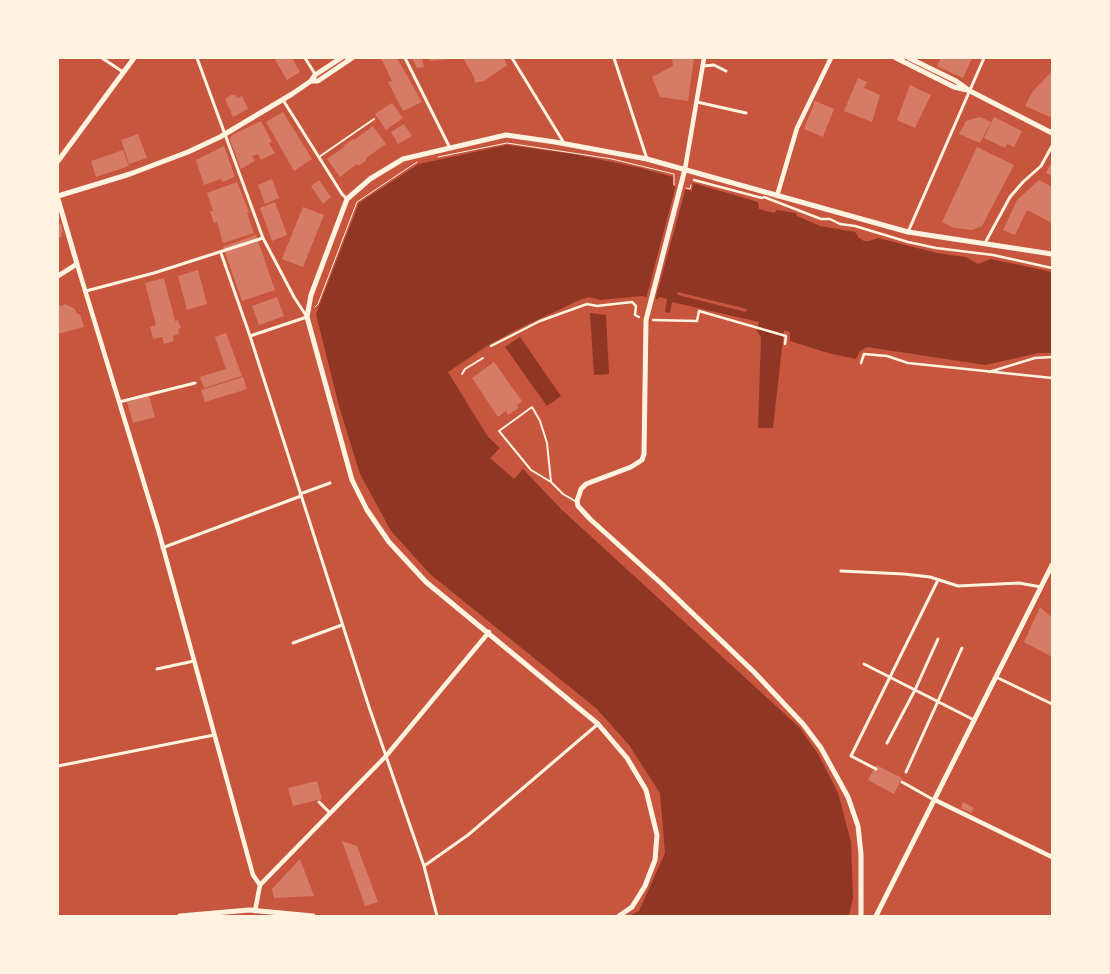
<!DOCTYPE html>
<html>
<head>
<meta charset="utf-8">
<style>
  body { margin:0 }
  #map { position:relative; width:1110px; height:974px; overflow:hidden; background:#c8553d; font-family:"Public Sans",sans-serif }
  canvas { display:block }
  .frame { position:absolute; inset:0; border:59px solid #fff3e0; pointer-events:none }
</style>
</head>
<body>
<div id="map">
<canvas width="1110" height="974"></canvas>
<div class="frame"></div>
</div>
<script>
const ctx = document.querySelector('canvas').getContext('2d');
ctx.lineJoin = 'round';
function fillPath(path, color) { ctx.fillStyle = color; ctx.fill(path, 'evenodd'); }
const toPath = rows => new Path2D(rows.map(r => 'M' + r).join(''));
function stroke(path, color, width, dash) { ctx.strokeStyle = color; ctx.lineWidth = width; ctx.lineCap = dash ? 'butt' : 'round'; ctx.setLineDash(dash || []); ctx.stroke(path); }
const water = toPath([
  [507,145,573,154,641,168,673,177,673,186,692,191,693,183,758,202,759,209,774,213,777,210,796,213,797,216,820,226,855,232,859,238,864,241,869,241,878,238,937,253,966,257,978,264,991,259,1052,272,1052,353,1039,353,985,365,867,347,860,351,856,359,828,353,790,341,790,332,784,330,773,428,758,428,761,337,757,331,759,322,672,302,670,313,665,312,667,299,659,297,658,299,642,296,600,300,589,297,582,299,522,327,490,344,448,372,488,437,500,448,490,458,514,479,523,469,561,509,800,728,818,754,838,793,851,842,853,898,849,916,630,916,639,911,665,853,660,793,629,745,597,709,430,574,391,531,360,474,339,406,316,314,359,203,419,164],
  [590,313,606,315,609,374,594,375],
  [520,337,561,396,547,406,505,347]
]);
const pier = toPath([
  [676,185,686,187,655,301,646,299],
  [677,292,747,309,746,312,678,295]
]);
const building = toPath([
  [274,58,292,58,300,72,287,80],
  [381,58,397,58,422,102,403,111,388,82,392,81],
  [412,58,422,58,424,67,417,68],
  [429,58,449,58,449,59,430,61],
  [463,58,504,58,507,65,484,81,475,83,474,77],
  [672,58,694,58,688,101,660,97,652,77,673,66],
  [941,58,972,58,963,78,937,66],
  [1052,71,1052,114,1050,117,1025,106,1033,91],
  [858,78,867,82,864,88,880,95,872,122,844,111],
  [910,85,931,95,915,128,897,120],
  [231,95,235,95,238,98,242,96,248,109,233,117,225,99],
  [815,101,834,109,823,137,804,129],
  [392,103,403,118,386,130,375,114],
  [283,112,312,159,294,171,266,122],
  [980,117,991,122,980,143,959,134,966,121],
  [994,117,1022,131,1014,147,1007,144,1005,148,984,138],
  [261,121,272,142,269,143,275,153,261,160,258,154,252,156,255,161,241,169,230,140,232,135],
  [404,124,412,136,398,144,391,132],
  [373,126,386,144,366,158,367,159,363,163,358,166,357,164,340,177,327,159,344,147,343,146,353,139,354,140],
  [138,134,147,158,129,164,121,140],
  [224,146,235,177,222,182,221,179,204,185,196,160],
  [977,147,1014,165,982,226,972,230,954,228,942,222],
  [123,150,129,166,96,177,91,161],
  [1052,161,1052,176,1046,173],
  [272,179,279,198,265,204,258,185],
  [319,180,331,197,323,204,311,186],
  [1039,180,1052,187,1052,223,1027,210,1015,235,1003,230,1017,200],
  [237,182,249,212,247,213,254,233,223,243,217,222,214,223,210,211,213,211,207,193],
  [275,202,287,235,272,241,260,208],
  [303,207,324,215,303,267,282,259],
  [61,224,63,232,61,233,62,237,58,238,58,225],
  [256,235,275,290,242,301,223,247],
  [198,270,207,304,187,310,178,276],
  [164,278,175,321,178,320,181,328,178,329,179,334,173,336,174,341,164,344,162,337,153,339,150,327,156,325,145,283],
  [277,297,284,316,259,325,252,306],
  [58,301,60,306,65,304,75,309,77,314,80,314,84,327,58,334],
  [226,333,242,376,204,388,200,377,226,369,215,337],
  [494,362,522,401,517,405,518,408,508,415,506,411,498,417,472,378],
  [243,377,247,389,205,402,201,390],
  [149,396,155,417,133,423,127,402],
  [1040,607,1052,618,1052,657,1024,642],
  [876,765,902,778,894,794,868,780],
  [317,781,322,799,293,806,288,788],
  [963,802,974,808,971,813,961,808],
  [342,841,357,846,378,902,365,906],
  [300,859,314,896,274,898,272,889]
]);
const path = toPath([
  [438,157,507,143,612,159,674,174,674,185],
  [686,188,690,189,691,185],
  [315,307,318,304,357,202,417,162]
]);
const service = toPath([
  [319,157,374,119],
  [462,374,465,369,483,358],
  [551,482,547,443,540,421,532,407,499,431,531,470,551,482,563,494,575,501]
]);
const pedestrian = toPath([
  [694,180,762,198,764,197,821,219,830,219,840,224,855,226,908,242,936,248,993,255,1052,268],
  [653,320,697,321,699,311,786,336,785,344],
  [491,346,540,321,587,304,597,306,632,302,636,306,635,315,639,317],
  [861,363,864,354,887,356,908,363,1052,378],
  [989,372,1035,358,1052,357]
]);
const minor = toPath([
  [102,58,123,72],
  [197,58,263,238,294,297,307,317,250,336],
  [305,58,315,74],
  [405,58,450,148],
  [512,58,564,143],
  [614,58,647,159],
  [703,66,714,65,726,71],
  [283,100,342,194,347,199],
  [697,102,746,113],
  [908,232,984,58],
  [985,243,1010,197,1023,182,1041,166,1052,146],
  [221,253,250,336,369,707,424,866,437,916],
  [86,291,154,273,263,238],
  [119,402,195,383],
  [300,494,330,483],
  [162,548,301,496],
  [841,571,904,574,930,577,958,586,1019,583,1041,587],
  [293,643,342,625],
  [864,664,974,720],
  [157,669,194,661],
  [996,677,1052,704],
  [887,743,915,690,938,639],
  [58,766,214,735],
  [876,769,851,756,938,580],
  [906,772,962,648],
  [902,782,934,800],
  [319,802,330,813],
  [424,866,468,835,598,724]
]);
const tertiary = toPath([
  [685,169,704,58],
  [777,196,797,128,831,58],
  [77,264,158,529,253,875,260,885],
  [935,800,1052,857],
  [255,911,260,885,386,756,489,632]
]);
const secondary = toPath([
  [896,58,954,87,967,90],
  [909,58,956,81,970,91,1052,133],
  [311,81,318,81,352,58],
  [58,161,134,58],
  [685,169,646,320,644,454,642,460,631,467,586,484,581,489,577,501,578,506,590,519,663,585,754,672,803,724,821,748,848,797,858,826,861,854,861,916],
  [58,196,130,174,188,152,220,137,292,94,311,81,315,75,341,58],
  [58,199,77,264,58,276],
  [180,916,249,910,313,916],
  [619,916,632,907,645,886,655,860,657,835,646,790,627,758,598,724,426,582,389,542,367,510,352,480,307,317,311,295,347,199,370,179,403,159,506,135,555,142,647,159,908,232,1052,254],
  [876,916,1052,565]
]);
fillPath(water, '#8f3625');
fillPath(pier, '#c8553d');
fillPath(building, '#d67c66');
stroke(path, '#fff3e0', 1);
stroke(service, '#fff3e0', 2);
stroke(pedestrian, '#fff3e0', 2.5);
stroke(minor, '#fff3e0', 3);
stroke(tertiary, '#fff3e0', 4.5);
stroke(secondary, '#fff3e0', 5);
</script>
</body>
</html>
